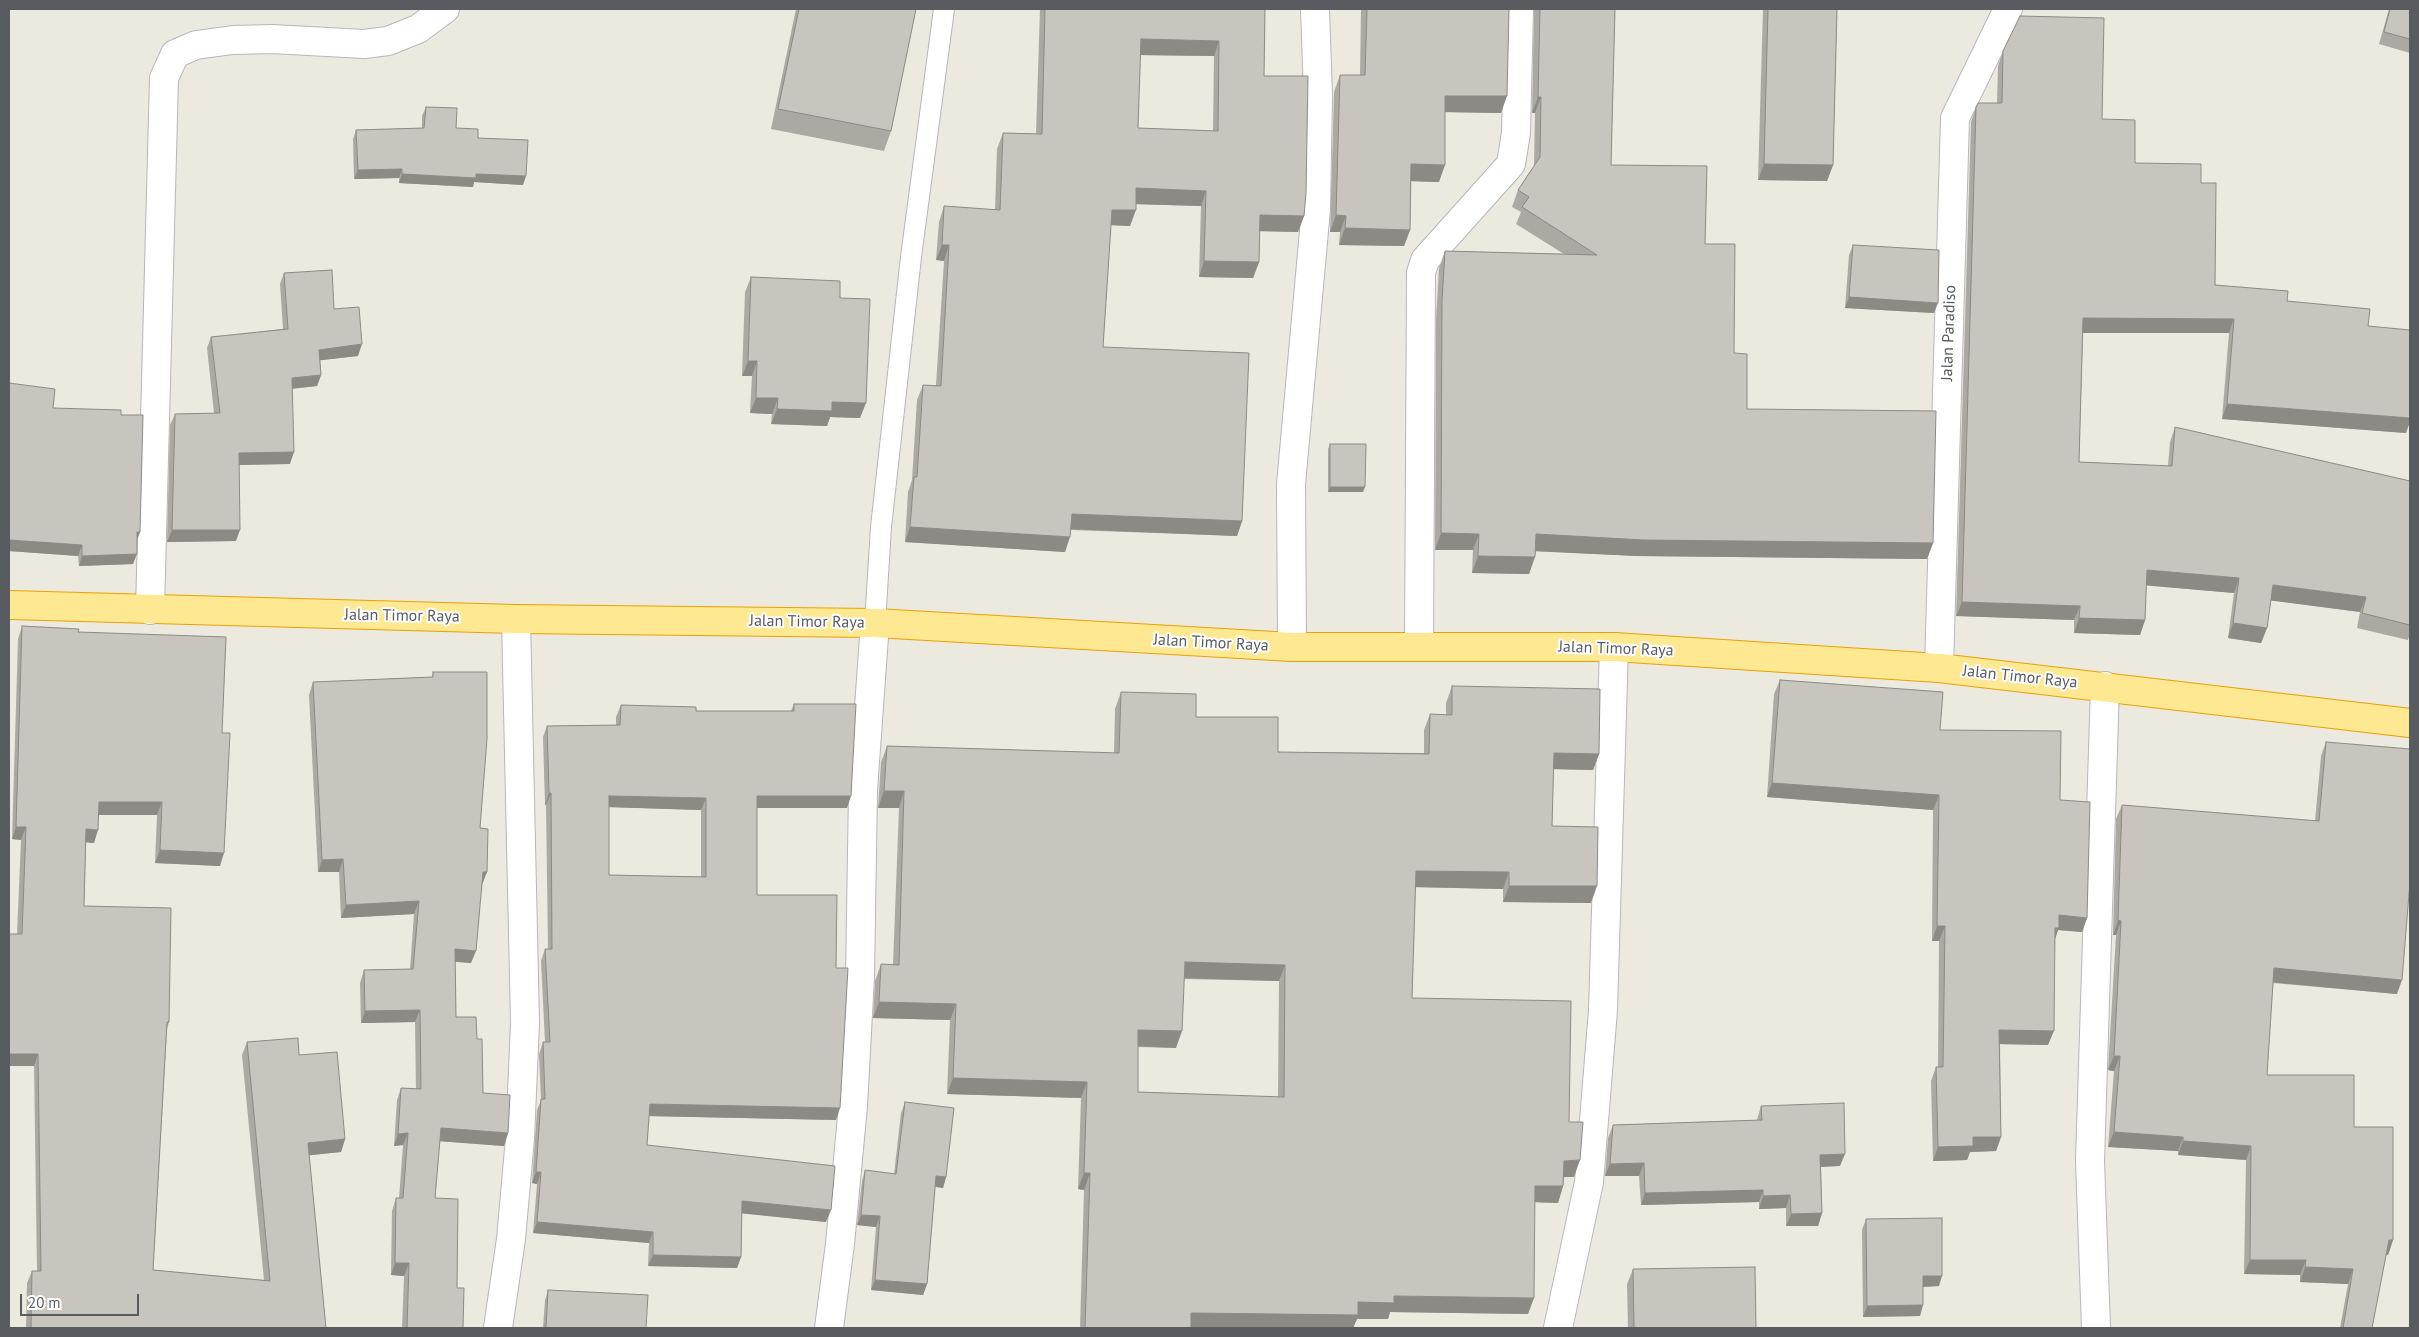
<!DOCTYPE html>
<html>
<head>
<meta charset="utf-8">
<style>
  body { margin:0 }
  #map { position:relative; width:2419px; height:1337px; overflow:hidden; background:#ece9df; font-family:"PT Sans",sans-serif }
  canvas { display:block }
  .frame { position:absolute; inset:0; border:10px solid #585c60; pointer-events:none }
  .scale { position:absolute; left:20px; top:1294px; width:119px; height:22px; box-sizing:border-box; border:2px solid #585c60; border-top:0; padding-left:6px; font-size:15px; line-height:18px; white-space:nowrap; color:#585c60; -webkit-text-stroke:4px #fff; paint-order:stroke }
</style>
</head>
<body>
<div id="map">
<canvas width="2419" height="1337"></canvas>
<div class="frame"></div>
<div class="scale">20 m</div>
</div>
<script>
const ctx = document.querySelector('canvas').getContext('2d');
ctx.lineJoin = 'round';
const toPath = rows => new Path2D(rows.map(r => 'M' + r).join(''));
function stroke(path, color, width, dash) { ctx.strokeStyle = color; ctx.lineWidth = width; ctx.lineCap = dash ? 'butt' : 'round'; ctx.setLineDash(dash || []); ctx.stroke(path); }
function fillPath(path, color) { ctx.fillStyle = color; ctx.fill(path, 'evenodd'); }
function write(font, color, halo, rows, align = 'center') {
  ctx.font = font + ' "PT Sans",sans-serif'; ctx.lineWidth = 4; ctx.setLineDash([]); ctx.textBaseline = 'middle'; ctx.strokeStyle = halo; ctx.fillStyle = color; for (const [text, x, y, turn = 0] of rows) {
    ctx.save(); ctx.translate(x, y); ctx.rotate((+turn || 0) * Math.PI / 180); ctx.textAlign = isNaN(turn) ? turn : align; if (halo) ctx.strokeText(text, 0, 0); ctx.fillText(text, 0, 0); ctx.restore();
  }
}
const service = toPath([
  [875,623,881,527,911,257,944,9]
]);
const minor = toPath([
  [150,610,164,78,175,54,196,45,233,40,272,39,364,44,388,41,418,29,445,9],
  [1292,647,1291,484,1316,209,1318,95,1315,9],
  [1419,647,1421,273,1425,260,1511,164,1516,133,1519,9],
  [1939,668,1955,118,2008,9],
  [498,1328,511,1239,520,1138,525,1023,516,619],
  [829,1328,840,1244,853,1106,860,977,863,790,875,623],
  [1558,1328,1589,1182,1603,1010,1614,647],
  [2096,1328,2090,1161,2105,686]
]);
const trunk = toPath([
  [9,605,516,619,875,623,1292,647,1614,647,1939,668,2410,723]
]);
const wall = toPath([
  [796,9,916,9,891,131,884,151,771,129],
  [1040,9,1265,9,1264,76,1304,216,1298,232,1260,231,1259,262,1253,278,1199,277,1201,206,1136,204,1130,226,1111,225,1103,347,1242,521,1237,536,1071,530,1065,552,905,542,908,492,912,480,917,400,923,385,936,385,944,261,936,260,939,222,944,206,995,210,997,149,1003,133,1036,134],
  [1140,55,1214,56,1213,131,1138,128],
  [1361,9,1509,9,1501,113,1445,112,1439,182,1411,181,1410,230,1404,246,1339,245,1340,232,1330,232,1334,92,1340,75,1360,75],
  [1534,9,1615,9,1611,165,1705,244,1734,353,1747,409,1933,543,1927,559,1637,556,1536,551,1529,574,1472,573,1473,550,1435,550,1436,318,1439,268,1445,251,1564,254,1516,224,1521,212,1512,207,1518,190,1534,166,1535,113,1532,113],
  [1763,9,1837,9,1833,165,1827,181,1758,180],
  [2389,9,2410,9,2410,53,2379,44],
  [2003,51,2102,119,2135,163,2201,183,2215,285,2287,301,2368,326,2406,433,2222,419,2229,333,2083,333,2079,462,2168,466,2170,442,2175,427,2410,481,2410,633,2408,640,2357,628,2360,612,2271,600,2267,628,2261,643,2228,638,2234,593,2146,585,2145,620,2140,635,2074,633,2074,620,1956,616,1971,122,1976,107,1997,103,1998,66],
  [426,107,456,128,478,138,523,185,474,182,473,187,399,183,399,178,354,179,353,139,356,130,422,128,422,116],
  [1853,245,1934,313,1845,308,1849,255],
  [284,273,334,309,358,356,320,360,321,375,317,386,292,389,290,464,239,465,236,541,167,542,170,425,175,414,214,413,207,348,211,337,283,329,280,284],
  [751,277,840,298,860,418,830,417,827,426,771,424,772,414,750,413,752,376,742,376,745,292],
  [9,383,53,408,121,415,140,532,137,540,133,564,79,566,78,556,9,551],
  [1330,444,1363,492,1328,492,1328,449],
  [22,626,78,632,222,733,220,866,155,863,157,815,99,815,94,843,86,842,84,906,169,1022,167,1029,153,1270,264,1280,242,1055,247,1042,299,1055,345,1139,341,1152,309,1155,326,1328,26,1328,27,1283,32,1271,37,1271,34,1066,9,1066,17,934,21,840,12,839,18,639],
  [433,672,480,828,482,885,471,963,455,962,456,1017,477,1039,483,1093,508,1133,504,1146,440,1141,435,1198,457,1288,463,1328,402,1328,404,1276,391,1275,392,1211,396,1198,399,1198,403,1145,394,1146,397,1100,401,1088,416,1089,415,1022,361,1023,360,983,364,970,410,969,414,914,341,918,339,872,318,872,309,695,313,682,432,677],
  [1780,680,1940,730,2060,800,2087,918,2082,932,2058,930,2055,939,2048,1045,2000,1044,2001,1137,1996,1151,1970,1152,1967,1160,1933,1161,1931,1081,1936,1067,1938,1067,1939,941,1932,941,1933,810,1767,797,1774,694],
  [1452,686,1599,754,1593,770,1553,769,1552,826,1591,903,1503,902,1503,889,1415,887,1412,998,1569,1122,1574,1177,1564,1177,1563,1186,1558,1203,1535,1202,1528,1314,1390,1312,1388,1319,1357,1319,1353,1328,1080,1328,1084,1190,1078,1189,1081,1098,947,1094,950,1020,873,1018,875,981,881,964,893,965,899,808,878,808,881,762,887,746,1114,753,1115,709,1121,692,1196,717,1278,752,1424,753,1424,730,1430,714,1446,715,1446,703],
  [1184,979,1279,981,1278,1097,1138,1092,1138,1047,1176,1048],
  [794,704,847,808,757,808,757,895,836,968,836,1120,649,1116,647,1145,826,1222,742,1213,741,1257,737,1268,648,1266,649,1243,533,1233,537,1184,532,1183,537,1110,541,1100,539,1054,543,1042,545,1042,541,961,545,949,548,949,546,805,545,805,543,737,547,726,616,725,616,717,621,705,696,711,791,711],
  [609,807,701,810,701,877,609,875],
  [2326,742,2397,994,2273,983,2267,1075,2354,1127,2393,1240,2388,1255,2386,1255,2372,1328,2340,1328,2348,1284,2300,1282,2300,1275,2244,1274,2246,1160,2178,1155,2178,1151,2108,1147,2114,1071,2108,1070,2116,935,2113,935,2116,819,2122,805,2315,821,2321,756],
  [905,1102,946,1177,943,1188,935,1187,927,1284,923,1295,871,1290,876,1227,857,1225,862,1181,865,1170,894,1174,901,1113],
  [1761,1106,1840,1166,1821,1167,1822,1213,1818,1226,1786,1226,1786,1208,1759,1209,1759,1202,1641,1205,1639,1176,1605,1176,1608,1138,1613,1125,1757,1120],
  [1866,1219,1939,1286,1923,1287,1920,1316,1863,1317,1862,1230],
  [1633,1269,1756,1328,1628,1328,1627,1284],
  [548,1290,646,1328,543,1328,545,1300]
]);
const shadedWall = toPath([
  [1141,39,1219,41,1214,56,1135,55],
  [1445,96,1507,96,1501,113,1439,112],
  [1538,97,1541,97,1535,113,1532,113],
  [1411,164,1445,165,1439,182,1405,181],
  [1764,164,1833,165,1827,181,1758,180],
  [402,169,399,178,354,179,358,170],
  [402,174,476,174,526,176,523,185,474,182,473,187,399,183],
  [1136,188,1206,191,1201,206,1131,204],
  [1112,210,1136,210,1130,226,1106,225],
  [1260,215,1304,216,1298,232,1254,231],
  [1336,215,1346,216,1340,232,1330,232],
  [1345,228,1410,230,1404,246,1339,245],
  [942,245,949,245,944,261,936,260],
  [1204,261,1259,262,1253,278,1199,277],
  [1849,297,1938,303,1934,313,1845,308],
  [2083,318,2234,319,2229,333,2078,333],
  [362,344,358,356,314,361,319,350],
  [748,361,757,361,752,376,742,376],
  [321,375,317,386,287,389,292,378],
  [756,398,778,398,772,414,750,413],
  [832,402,866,403,860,418,830,417,827,426,771,424,777,409],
  [2227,404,2410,418,2410,422,2406,433,2222,419],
  [294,452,290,464,235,465,239,453],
  [1330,487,1365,487,1363,492,1328,492],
  [1072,514,1242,521,1237,536,1066,529],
  [910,527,1070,537,1065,552,905,542],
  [172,530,240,530,236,541,167,542],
  [137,532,140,532,136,542],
  [1441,533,1479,534,1473,550,1435,550],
  [1536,534,1933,543,1927,559,1637,556,1530,551],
  [9,540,82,545,78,556,9,551],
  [137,554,133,564,79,566,82,556],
  [1478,556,1535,557,1529,574,1472,573],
  [2147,570,2239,578,2234,593,2141,585],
  [2273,585,2366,597,2360,612,2267,600],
  [1962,602,2080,606,2074,620,1956,616],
  [2079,618,2145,620,2140,635,2074,633],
  [2233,623,2267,628,2261,643,2228,638],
  [1554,753,1599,754,1593,770,1548,769],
  [1772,783,1939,795,1933,810,1767,797],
  [884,791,904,791,899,808,878,808],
  [549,793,551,793,546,805,545,805],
  [609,796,706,798,701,810,605,807],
  [757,796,851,796,847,808,752,808],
  [99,802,162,802,157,815,95,815],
  [16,827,26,827,21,840,12,839],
  [86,829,98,830,94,843,82,842],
  [160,850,224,853,220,866,155,863],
  [343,859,339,872,318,872,322,860],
  [1416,871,1509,872,1503,889,1410,887],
  [483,872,487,872,482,885,478,885],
  [1509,886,1597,886,1591,903,1503,902],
  [419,901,414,914,341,918,346,905],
  [2059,915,2087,918,2082,932,2058,930,2054,942,2050,942],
  [2118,920,2121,921,2116,935,2113,935],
  [1937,926,1945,926,1939,941,1932,941],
  [455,949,476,951,471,963,450,961],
  [1185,962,1285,965,1279,981,1179,978],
  [2274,968,2402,980,2397,994,2269,982],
  [879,1002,956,1004,950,1020,873,1018],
  [420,1010,415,1022,361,1023,365,1011],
  [1138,1030,1182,1031,1176,1048,1132,1046],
  [1999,1030,2054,1031,2048,1045,1994,1044],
  [9,1054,38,1054,34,1066,9,1066],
  [2114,1056,2120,1056,2114,1071,2108,1070],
  [953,1078,1087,1082,1081,1098,947,1094],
  [650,1104,840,1108,836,1120,646,1116],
  [441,1128,508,1133,504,1146,436,1141],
  [2114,1132,2183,1137,2178,1151,2108,1147],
  [408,1133,403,1145,394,1146,398,1134],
  [1973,1137,2001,1137,1996,1151,1970,1152,1967,1160,1933,1161,1938,1147],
  [345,1139,341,1152,303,1156,308,1143],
  [2183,1141,2251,1146,2246,1160,2178,1155],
  [1845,1154,1840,1166,1816,1167,1820,1155],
  [1580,1160,1574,1177,1558,1177,1564,1161],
  [1644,1163,1639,1176,1605,1176,1610,1164],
  [536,1172,541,1172,537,1184,532,1183],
  [1084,1173,1090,1173,1084,1190,1078,1189],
  [936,1176,946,1177,943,1188,932,1186],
  [1535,1186,1563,1186,1558,1203,1530,1202],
  [1763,1190,1759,1202,1641,1205,1645,1193],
  [1790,1195,1786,1208,1759,1209,1763,1196],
  [742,1201,831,1210,826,1222,738,1213],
  [1822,1213,1818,1226,1786,1226,1791,1214],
  [861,1215,880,1216,876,1227,857,1225],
  [537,1222,653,1232,649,1243,533,1233],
  [2389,1240,2393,1240,2388,1255,2384,1254],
  [653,1255,741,1257,737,1268,648,1266],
  [2250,1260,2306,1260,2300,1275,2244,1274],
  [395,1263,409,1263,404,1276,391,1275],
  [2305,1267,2353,1269,2348,1284,2300,1282],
  [1923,1276,1942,1276,1939,1286,1919,1287],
  [875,1280,927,1284,923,1295,871,1290],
  [1394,1296,1534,1298,1528,1314,1390,1312,1388,1319,1357,1319,1353,1328,1185,1328,1191,1313,1358,1302],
  [1923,1305,1920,1316,1863,1317,1867,1306]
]);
const building = toPath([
  [799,9,916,9,891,131,778,109,799,9],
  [1045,9,1265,9,1264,76,1308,76,1306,193,1304,216,1260,215,1259,262,1204,261,1206,191,1136,188,1136,210,1112,210,1103,347,1249,353,1242,521,1072,514,1070,537,910,527,914,477,917,477,923,385,941,386,949,245,942,245,944,206,1000,210,1003,133,1042,134,1045,9],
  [1141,39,1219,41,1218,131,1138,128,1141,39],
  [1367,9,1509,9,1507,96,1445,96,1445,165,1411,164,1410,230,1345,228,1346,216,1336,215,1340,75,1365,75,1367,9],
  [1540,9,1615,9,1611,165,1707,166,1705,244,1735,244,1734,353,1747,354,1747,409,1936,411,1933,543,1643,540,1536,534,1535,557,1478,556,1479,534,1441,533,1442,301,1445,251,1597,255,1522,207,1529,197,1518,190,1540,157,1541,97,1538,97,1540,9],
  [1768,9,1837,9,1833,165,1764,164,1768,9],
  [2390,9,2410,9,2410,39,2384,32,2390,9],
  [2020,16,2104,18,2102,119,2135,120,2135,163,2201,164,2201,183,2216,183,2215,285,2288,291,2287,301,2370,309,2368,326,2410,330,2410,418,2227,404,2234,319,2083,318,2079,462,2172,466,2175,427,2410,481,2410,625,2362,613,2366,597,2273,585,2267,628,2233,623,2239,578,2147,570,2145,620,2079,618,2080,606,1962,602,1976,107,1978,103,2002,103,2003,51,2020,16],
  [426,107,457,108,456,128,478,129,478,138,528,140,526,176,476,174,476,178,402,174,402,169,358,170,356,130,424,128,426,107],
  [1853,245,1939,250,1938,303,1849,297,1853,245],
  [332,270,334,309,359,307,362,344,319,350,321,375,292,378,294,452,239,453,240,530,172,530,175,414,220,413,211,337,288,329,284,273,332,270],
  [751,277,840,281,840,298,870,299,866,403,832,402,832,411,777,409,778,398,756,398,757,361,748,361,751,277],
  [9,383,55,389,53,408,121,410,121,415,143,415,140,532,137,532,137,554,82,556,82,545,9,540,9,383],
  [1330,444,1366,444,1365,487,1330,487,1330,444],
  [22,626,79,629,78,632,226,637,222,733,230,733,224,853,160,850,162,802,99,802,98,830,86,829,84,906,171,908,169,1022,167,1022,153,1270,270,1281,247,1042,298,1038,299,1055,337,1052,345,1139,308,1143,326,1328,31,1328,32,1271,41,1271,38,1054,9,1054,9,934,22,934,26,827,16,827,22,626],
  [433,672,487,672,487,739,480,828,488,829,487,872,483,872,476,951,455,949,456,1017,476,1017,477,1039,482,1039,483,1093,510,1095,508,1133,441,1128,435,1198,458,1199,457,1288,464,1288,463,1328,407,1328,409,1263,395,1263,396,1198,403,1198,408,1133,398,1134,401,1088,421,1089,420,1010,365,1011,364,970,413,969,419,901,346,905,343,859,322,860,313,682,433,677,433,672],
  [1780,680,1943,692,1940,730,2061,731,2060,800,2090,802,2087,918,2059,915,2059,928,2055,928,2054,1031,1999,1030,2001,1137,1973,1137,1973,1146,1938,1147,1936,1067,1943,1067,1945,926,1937,926,1939,795,1772,783,1780,680],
  [1452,686,1600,689,1599,754,1554,753,1552,826,1598,827,1597,886,1509,886,1509,872,1416,871,1412,998,1571,1001,1569,1122,1583,1122,1580,1160,1564,1161,1563,1186,1535,1186,1534,1298,1394,1296,1394,1303,1358,1302,1358,1315,1191,1313,1191,1328,1085,1328,1090,1173,1084,1173,1087,1082,953,1078,956,1004,879,1002,881,964,899,965,904,791,884,791,887,746,1119,753,1121,692,1196,694,1196,717,1278,717,1278,752,1429,754,1430,714,1452,715,1452,686],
  [1185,962,1285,965,1284,1097,1138,1092,1138,1030,1182,1031,1185,962],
  [794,704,856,704,851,796,757,796,757,895,837,895,836,968,848,968,840,1108,650,1104,647,1145,835,1166,831,1210,742,1201,741,1257,653,1255,653,1232,537,1222,541,1172,536,1172,541,1099,545,1099,543,1042,550,1042,545,949,552,949,551,793,549,793,547,726,620,725,621,705,696,707,696,711,794,711,794,704],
  [609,796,706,798,706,877,609,875,609,796],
  [2326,742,2410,749,2410,882,2402,980,2274,968,2267,1075,2354,1075,2354,1127,2393,1127,2393,1240,2389,1240,2372,1328,2343,1328,2353,1269,2305,1267,2306,1260,2250,1260,2251,1146,2183,1141,2183,1137,2114,1132,2120,1056,2114,1056,2121,921,2118,920,2122,805,2319,821,2326,742],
  [905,1102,954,1108,946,1177,936,1176,927,1284,875,1280,880,1216,861,1215,865,1170,896,1174,905,1102],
  [1844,1103,1845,1154,1820,1155,1822,1213,1791,1214,1790,1195,1763,1196,1763,1190,1645,1193,1644,1163,1610,1164,1613,1125,1762,1120,1761,1106,1844,1103],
  [1942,1218,1942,1276,1923,1276,1923,1305,1867,1306,1866,1219,1942,1218],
  [1755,1267,1756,1328,1634,1328,1633,1269,1755,1267],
  [548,1290,648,1295,646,1328,546,1328,548,1290]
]);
const streetNames = [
  ["Jalan Paradiso",1949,333,-88],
  ["Jalan Timor Raya",402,616,1],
  ["Jalan Timor Raya",807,622,1],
  ["Jalan Timor Raya",1211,643,3],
  ["Jalan Timor Raya",1616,649,2],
  ["Jalan Timor Raya",2020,677,6]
];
stroke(service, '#b5b7bc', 22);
stroke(minor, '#b5b7bc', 30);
stroke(trunk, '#eaa100', 30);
stroke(service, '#fff', 20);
stroke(minor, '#fff', 28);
stroke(trunk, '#fee892', 28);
fillPath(wall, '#aca9a3');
fillPath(shadedWall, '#8c8a85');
fillPath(building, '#c8c5be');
stroke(building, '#8c8a85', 1);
write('16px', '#585c60', '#fff', streetNames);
</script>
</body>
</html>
